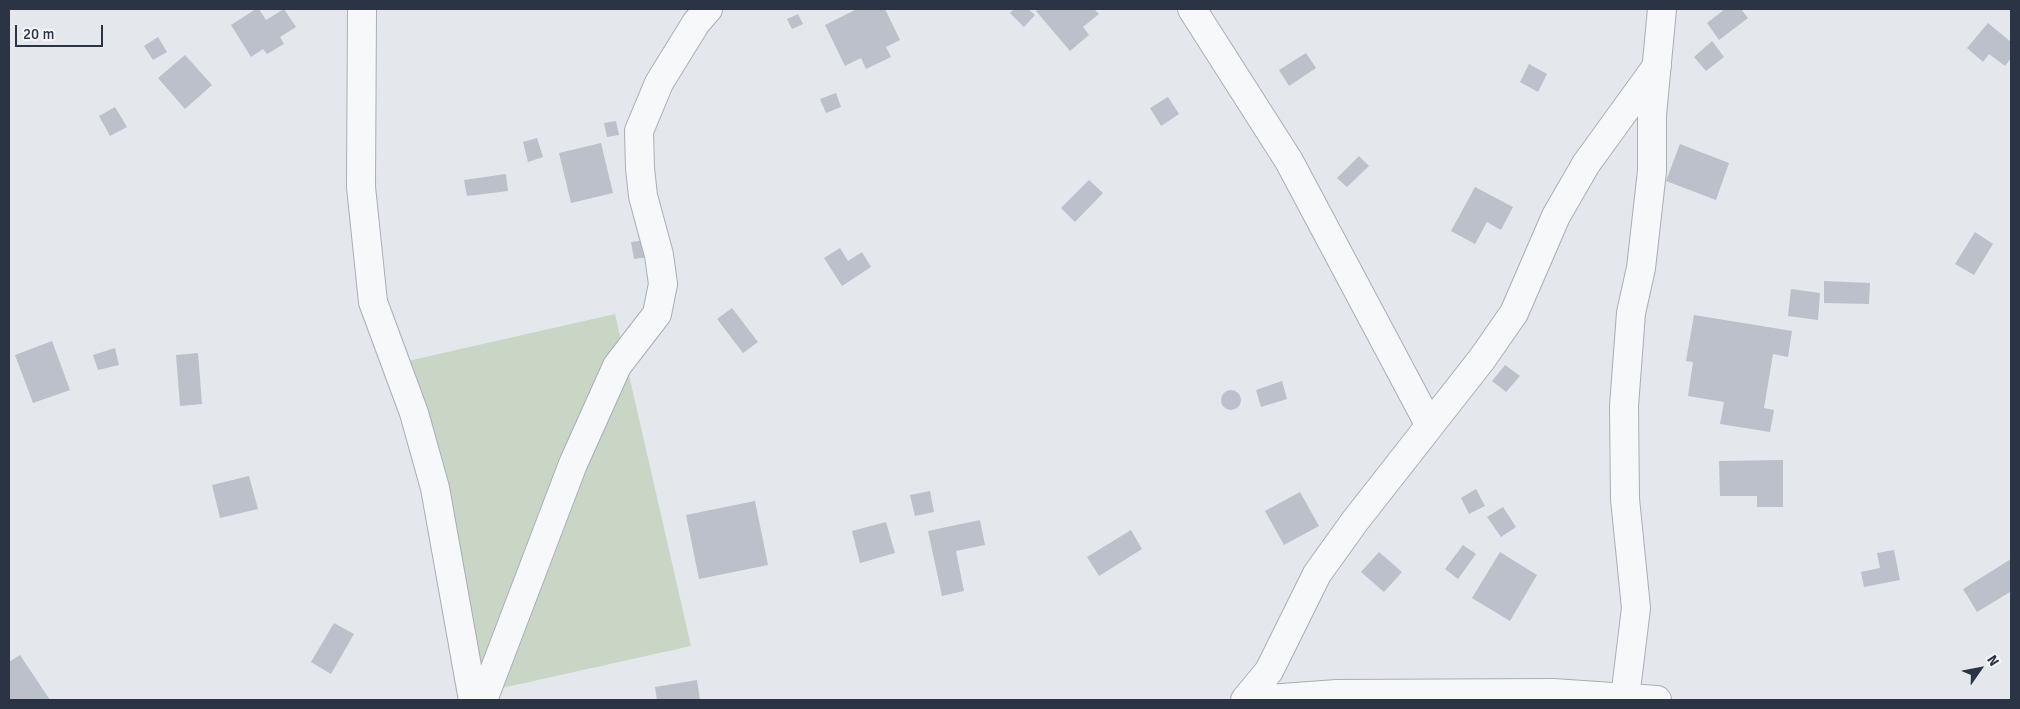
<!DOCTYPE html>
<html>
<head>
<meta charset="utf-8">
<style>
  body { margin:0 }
  #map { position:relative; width:2020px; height:709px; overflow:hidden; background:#e4e7ec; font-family:Signika,sans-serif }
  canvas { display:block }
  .frame { position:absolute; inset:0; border:10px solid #2b3445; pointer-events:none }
  .north { position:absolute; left:1955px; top:644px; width:50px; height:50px; -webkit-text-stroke:4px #f4f6f9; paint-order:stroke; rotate:57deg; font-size:14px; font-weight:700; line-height:20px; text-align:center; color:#2b3445 }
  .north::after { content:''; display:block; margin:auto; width:18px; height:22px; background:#2b3445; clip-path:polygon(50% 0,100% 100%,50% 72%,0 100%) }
  .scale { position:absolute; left:15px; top:25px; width:88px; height:22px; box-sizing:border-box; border:2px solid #2b3445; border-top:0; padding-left:6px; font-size:15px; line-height:18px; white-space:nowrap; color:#2b3445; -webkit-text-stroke:4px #f4f6f9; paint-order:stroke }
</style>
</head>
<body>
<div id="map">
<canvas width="2020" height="709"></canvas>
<div class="frame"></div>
<div class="north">N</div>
<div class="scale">20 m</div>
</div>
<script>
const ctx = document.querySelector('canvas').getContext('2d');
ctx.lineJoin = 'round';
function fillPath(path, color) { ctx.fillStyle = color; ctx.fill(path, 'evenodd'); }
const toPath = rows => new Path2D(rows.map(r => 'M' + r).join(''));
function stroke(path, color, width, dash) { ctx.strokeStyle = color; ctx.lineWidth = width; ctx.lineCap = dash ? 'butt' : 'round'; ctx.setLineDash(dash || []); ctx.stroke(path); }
const green = toPath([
  [615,314,691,646,475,694,399,363]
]);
const building = toPath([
  [256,9,259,9,266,20,284,9,296,27,280,37,284,44,267,54,263,49,251,57,231,25],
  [857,9,885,9,900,40,886,47,891,57,866,69,861,58,845,66,825,25],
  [1014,9,1028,9,1035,15,1024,27,1010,13],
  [1039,9,1094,9,1099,14,1083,27,1089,35,1070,51,1036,11],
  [1725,9,1741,9,1748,18,1719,40,1707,23],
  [798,14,803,24,792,29,787,19],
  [1988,23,2011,42,2011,58,2005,66,1989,54,1983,62,1967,48],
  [158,37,167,52,153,60,144,46],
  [1712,41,1724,57,1706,71,1694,57],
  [1306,53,1316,68,1289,86,1279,70],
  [185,55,212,85,185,109,158,78],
  [1529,64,1547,74,1538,92,1520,82],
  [836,93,841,107,826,113,820,99],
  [1168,97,1179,114,1161,126,1150,108],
  [115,107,127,127,110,136,99,116],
  [616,121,619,135,607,137,604,123],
  [537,138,543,157,528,162,523,142],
  [601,143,613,193,571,203,559,153],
  [1680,144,1729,163,1716,200,1666,181],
  [1359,156,1369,166,1347,187,1337,178],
  [506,174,508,191,467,196,464,180],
  [1089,180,1103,193,1075,222,1061,208],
  [1475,187,1513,207,1501,230,1487,222,1475,244,1451,231],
  [1975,232,1993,244,1974,275,1955,264],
  [645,240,648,257,634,259,631,242],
  [840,248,848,261,862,252,871,267,842,286,824,258],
  [1824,281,1870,283,1869,304,1824,303],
  [1791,289,1820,293,1818,320,1788,316],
  [732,308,758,342,743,353,717,319],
  [1694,315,1792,331,1788,357,1773,354,1764,408,1774,410,1770,432,1720,424,1724,402,1688,396,1693,362,1686,361],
  [52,341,70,390,33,403,15,355],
  [115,348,119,365,98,370,93,355],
  [198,353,202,404,180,406,176,355],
  [1505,365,1520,376,1506,392,1492,381],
  [1282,381,1287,399,1261,407,1256,390],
  '1221 400a10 10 0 1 1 20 0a10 10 0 1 1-20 0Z',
  [1783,460,1783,507,1757,507,1757,496,1720,496,1719,461],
  [249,476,258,509,220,518,212,485],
  [1476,489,1485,506,1469,514,1461,498],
  [930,491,934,512,915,516,910,495],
  [1300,492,1319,526,1284,545,1265,511],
  [755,501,768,565,699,579,686,515],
  [1503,507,1516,527,1501,537,1487,517],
  [980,520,985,545,956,551,964,591,942,596,928,531],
  [886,522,895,553,860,563,852,531],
  [1131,530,1142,549,1099,576,1087,557],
  [1463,545,1476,554,1458,579,1445,569],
  [1894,550,1900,580,1864,587,1861,572,1880,568,1877,553],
  [1379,552,1402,572,1384,592,1361,572],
  [1500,552,1537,575,1510,621,1472,598],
  [2011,559,2011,594,2010,592,1977,612,1963,589],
  [334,623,354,634,331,674,311,662],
  [20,655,50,700,9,700,9,662],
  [697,680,700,700,657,700,655,687]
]);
const minor = toPath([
  [362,9,361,187,373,302,414,413,435,488,473,700],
  [1192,9,1289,161,1429,424],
  [1625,698,1636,608,1625,499,1624,406,1631,313,1641,268,1652,171,1652,115,1662,9],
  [483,700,573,464,617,366,657,314,663,284,659,255,643,196,640,168,639,131,659,83,696,23,708,9],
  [1245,700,1269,671,1317,574,1355,521,1482,359,1514,313,1556,216,1586,164,1657,66],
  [1255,700,1337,694,1553,693,1657,700]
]);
fillPath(green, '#c9d6c5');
fillPath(building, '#bbc0ca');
stroke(minor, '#a9aeb7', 30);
stroke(minor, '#f7f8fa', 28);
</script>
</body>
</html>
